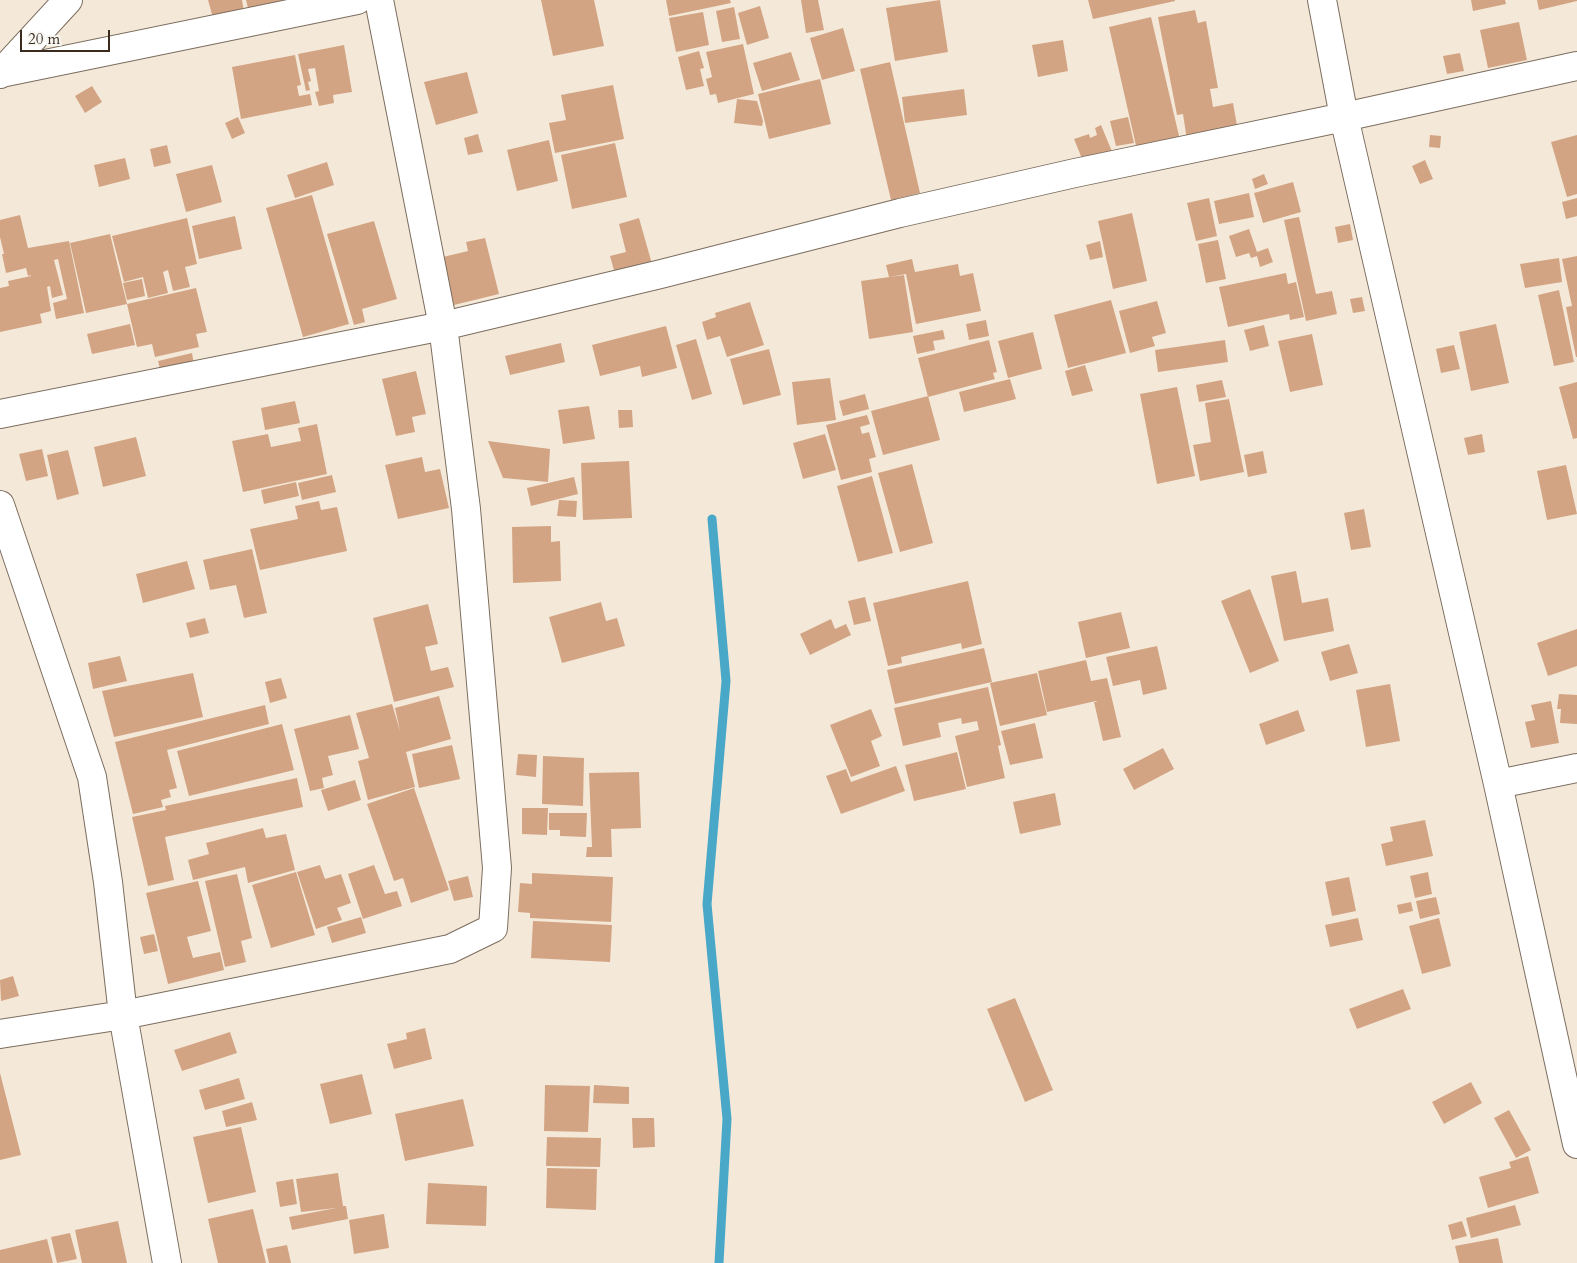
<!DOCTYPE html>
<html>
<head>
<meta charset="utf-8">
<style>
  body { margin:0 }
  #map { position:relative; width:1577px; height:1263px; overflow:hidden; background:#f4e9d8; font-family:Cardo,serif }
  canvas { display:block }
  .scale { position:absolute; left:20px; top:30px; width:90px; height:22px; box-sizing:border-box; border:2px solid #3b2a1e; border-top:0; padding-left:6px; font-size:15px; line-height:18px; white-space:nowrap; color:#3b2a1e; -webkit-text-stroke:4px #f6f6f2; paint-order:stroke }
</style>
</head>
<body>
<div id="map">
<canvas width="1577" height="1263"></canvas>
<div class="scale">20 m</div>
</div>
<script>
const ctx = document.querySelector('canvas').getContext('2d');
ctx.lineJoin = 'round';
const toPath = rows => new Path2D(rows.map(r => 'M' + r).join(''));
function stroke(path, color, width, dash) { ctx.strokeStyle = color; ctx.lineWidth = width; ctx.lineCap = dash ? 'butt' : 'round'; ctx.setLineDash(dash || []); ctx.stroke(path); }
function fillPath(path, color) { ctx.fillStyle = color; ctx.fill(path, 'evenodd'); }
const stream = toPath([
  [712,519,726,681,707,904,727,1119,719,1263]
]);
const building = toPath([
  [208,0,242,0,244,12,213,18],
  [246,0,281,0,281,1,248,8],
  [541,0,594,0,604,46,553,56],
  [666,0,730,0,731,3,669,16],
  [801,0,818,0,824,30,806,33],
  [940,0,948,52,895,61,886,8],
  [1088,0,1175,0,1175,1,1093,19],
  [1471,0,1505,0,1506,4,1473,11],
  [1537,0,1577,0,1577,1,1539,10],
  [760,6,769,38,747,45,738,13],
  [734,7,740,39,722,42,716,11],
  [1195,10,1198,23,1206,21,1218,88,1210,89,1213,107,1233,103,1238,131,1187,140,1183,114,1177,115,1158,17],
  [703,12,709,45,676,52,669,18],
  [1151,17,1180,140,1137,150,1109,27],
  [1519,22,1527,60,1488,68,1480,30],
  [843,28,855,71,822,80,810,38],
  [1063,40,1068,71,1038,77,1032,45],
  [743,44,754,94,718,103,716,94,710,95,706,79,712,77,706,52],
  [344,45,352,92,333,95,334,103,319,106,315,92,319,91,315,68,308,69,311,81,308,82,310,90,306,91,298,54],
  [699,51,704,68,700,69,704,86,686,90,678,57],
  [791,52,800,80,762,91,753,63],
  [1460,53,1464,71,1447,74,1443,56],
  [295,55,301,85,297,86,299,96,310,94,312,105,241,119,232,67],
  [890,62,920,193,891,200,860,69],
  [467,72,478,113,436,125,424,82],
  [820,79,831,124,769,139,758,94],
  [613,85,624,139,555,153,549,123,566,120,561,95],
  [92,86,102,102,85,113,75,96],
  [964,89,967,115,905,123,902,97],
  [737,99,757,101,763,121,762,126,734,123],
  [238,117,245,133,232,139,225,123],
  [1128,117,1134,143,1116,146,1110,121],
  [1101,125,1113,154,1085,166,1074,139,1089,134,1090,138,1097,135,1095,128],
  [478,134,483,152,468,155,464,138],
  [1430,135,1441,136,1440,148,1429,147],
  [1577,135,1577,194,1567,197,1551,142],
  [549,140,558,181,517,191,507,150],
  [615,143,627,197,572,209,561,155],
  [167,145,171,163,154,167,150,149],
  [125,158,130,179,99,187,94,165],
  [1425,160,1433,179,1420,184,1412,166],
  [327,162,334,185,295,198,287,175],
  [212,165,222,202,186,212,176,174],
  [1264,174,1268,184,1255,189,1252,179],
  [1293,182,1301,212,1263,223,1254,193],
  [1249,193,1254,217,1219,224,1214,201],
  [312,195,349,324,303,337,266,208],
  [1209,198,1217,236,1196,241,1187,203],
  [1577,198,1577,216,1566,219,1562,202],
  [1132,213,1147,281,1113,289,1098,221],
  [20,215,28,248,69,241,84,313,56,319,53,303,67,299,58,259,54,260,63,295,52,298,50,286,47,287,51,311,40,314,42,323,0,332,0,288,9,286,8,281,31,276,31,275,28,276,26,268,6,273,2,254,4,254,0,237,0,220],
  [235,216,242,249,199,259,192,226],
  [1299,217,1316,294,1332,291,1337,314,1306,321,1284,220],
  [187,218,197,264,185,267,190,287,173,291,168,270,163,272,168,293,148,298,143,277,124,282,112,236],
  [639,218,652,264,615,274,610,256,626,252,619,224],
  [374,221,397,299,362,309,365,322,354,325,327,234],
  [1350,224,1353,240,1338,243,1335,227],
  [1249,229,1257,252,1268,248,1273,262,1260,267,1257,256,1251,258,1249,253,1236,257,1229,236],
  [110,234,127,304,86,313,70,243],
  [485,238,499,294,454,305,443,257,468,251,466,242],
  [1218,240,1226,279,1206,283,1198,244],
  [1100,241,1103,257,1090,260,1086,245],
  [1577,256,1577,357,1576,357,1566,307,1572,306,1562,259],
  [1559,258,1562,282,1525,288,1520,264],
  [912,259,915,272,958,264,960,276,973,273,981,311,916,324,906,274,889,277,886,265],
  [1286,273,1288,284,1296,282,1304,317,1290,320,1289,314,1228,327,1219,287],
  [904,275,913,332,869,339,861,281],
  [142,279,145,296,127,300,123,283],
  [196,288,207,332,196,334,199,347,155,357,152,344,137,347,127,304],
  [1559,290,1574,362,1554,366,1538,295],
  [1362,297,1365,311,1353,313,1350,299],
  [1111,300,1126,353,1068,368,1054,315],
  [1157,301,1166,333,1152,337,1155,346,1130,353,1119,311],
  [750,302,764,345,727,357,720,336,707,340,702,322,716,317,715,313],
  [986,320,989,336,969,340,966,324],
  [130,324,135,345,92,354,87,334],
  [1496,324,1509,383,1471,391,1459,332],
  [1264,325,1269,346,1250,351,1244,330],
  [666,326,677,368,642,377,640,366,600,376,592,345],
  [943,330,945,339,933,341,935,350,917,354,913,336],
  [1033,332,1042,369,1008,378,998,341],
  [1312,334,1323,385,1290,392,1278,341],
  [696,339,712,394,692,400,676,345],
  [989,340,997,372,993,373,995,379,928,397,918,358],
  [1225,340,1228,362,1158,372,1155,350],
  [561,343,565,362,510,375,505,356],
  [1454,345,1460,369,1441,373,1436,349],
  [769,349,781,395,743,405,730,359],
  [192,353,194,365,161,373,158,361],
  [1085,365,1093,391,1072,396,1065,371],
  [416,371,426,414,412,417,415,432,396,436,382,379],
  [830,378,836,420,797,425,792,382],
  [1010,379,1016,399,964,412,959,392],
  [1222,380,1226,397,1199,402,1196,385],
  [1577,382,1577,438,1573,439,1559,387],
  [1177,387,1195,476,1157,484,1140,394],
  [865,394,869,409,843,416,839,401],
  [928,396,940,440,883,455,871,411],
  [1229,399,1244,472,1200,481,1193,445,1211,442,1205,403],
  [295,401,300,423,265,430,261,408],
  [589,406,595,439,563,444,558,410],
  [618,410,632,410,633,427,619,428],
  [867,415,870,424,860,427,862,434,869,432,876,457,869,459,872,472,841,480,826,425],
  [317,424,327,474,243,492,232,441,268,434,271,447,301,441,298,428],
  [825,434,836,470,803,479,793,443],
  [1482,434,1485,452,1468,455,1464,438],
  [136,437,146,476,103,487,94,447],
  [488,441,550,449,548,482,503,478],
  [42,449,48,476,26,481,19,454],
  [68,450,79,494,57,500,47,455],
  [1263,451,1267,473,1248,477,1244,455],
  [422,457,425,472,440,469,449,508,398,519,385,465],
  [629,461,632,518,583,520,581,463],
  [912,464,933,543,900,552,878,473],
  [1566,465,1577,514,1547,520,1537,471],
  [332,475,336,492,302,500,298,483],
  [872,476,893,553,858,562,837,486],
  [574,477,578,494,531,506,527,488],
  [296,482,299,496,264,504,261,490],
  [559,500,577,501,576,517,557,516],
  [319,501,321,510,337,507,347,551,260,570,250,529,298,519,295,506],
  [1364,509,1371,547,1351,550,1344,513],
  [551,526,551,542,560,541,561,581,513,583,512,527],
  [252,549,267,613,244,618,236,585,210,590,203,560],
  [187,561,195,589,143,603,136,574],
  [1296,571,1302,603,1328,598,1334,631,1284,641,1271,576],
  [968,581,982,644,962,649,961,643,901,657,902,663,888,666,873,603],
  [1250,589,1279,661,1250,673,1221,601],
  [865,597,871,621,854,625,848,601],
  [601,602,606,621,617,618,625,646,562,663,549,617],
  [428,604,438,644,425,647,431,671,448,667,454,687,394,702,373,618],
  [1121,612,1130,648,1086,658,1078,622],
  [205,618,209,633,190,638,186,623],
  [831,619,835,629,846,624,851,635,810,655,800,634],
  [1577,629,1577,666,1548,676,1537,643],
  [1349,644,1358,673,1330,681,1321,652],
  [1157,646,1167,689,1143,695,1140,680,1113,686,1106,657],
  [984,648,992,682,895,704,887,670],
  [120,656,127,681,93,689,88,663],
  [1086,660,1091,681,1107,678,1121,737,1103,741,1094,702,1097,702,1096,701,1047,712,1038,671],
  [193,673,203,717,114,737,102,691],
  [1037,673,1047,715,1000,726,990,683],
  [281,678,287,698,270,703,265,682],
  [1390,684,1400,741,1366,747,1356,690],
  [988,687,1001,745,998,746,1005,778,967,787,955,736,979,730,977,721,962,724,961,718,938,723,941,737,903,746,894,708],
  [1559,694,1577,695,1577,724,1560,723,1561,709,1557,709],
  [439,696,451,739,406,752,415,787,368,800,358,761,369,758,356,713,392,704,400,731,395,708],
  [1551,701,1559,743,1531,748,1525,722,1535,720,1531,705],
  [265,705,269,724,167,750,177,788,169,790,171,797,161,800,163,807,133,814,115,742],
  [871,709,882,736,871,741,880,766,851,777,830,725],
  [1298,710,1305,731,1266,745,1259,724],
  [350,715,359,749,328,756,333,775,322,778,324,788,310,791,294,729],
  [1035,723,1043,758,1010,765,1001,731],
  [282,724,294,770,189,796,177,751],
  [452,745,460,779,419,788,412,754],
  [1163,748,1174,769,1134,790,1123,769],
  [957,752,966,789,914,801,905,765],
  [518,754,537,755,536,777,516,775],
  [543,756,584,758,583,806,542,804],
  [896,766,905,791,841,814,826,776,846,769,851,782],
  [639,772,641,828,611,829,612,857,586,857,587,847,592,847,589,773],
  [297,778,303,807,165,837,174,880,148,886,132,817,166,810,165,806],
  [355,780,361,800,328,811,321,790],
  [414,788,449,890,411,903,403,878,394,881,367,804],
  [1055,793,1061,825,1020,834,1013,802],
  [522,808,548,808,547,835,522,834],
  [549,813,587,813,586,837,560,836,560,830,549,830],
  [1425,820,1433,856,1386,866,1381,844,1393,841,1390,827],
  [263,828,266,838,286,834,295,870,248,883,245,867,193,880,188,860,209,854,206,843],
  [320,865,325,879,341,874,351,903,337,908,342,920,316,929,297,872],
  [374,865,385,894,397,891,402,906,363,919,348,874],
  [296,872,315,935,271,948,252,885],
  [1428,872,1432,894,1415,898,1410,876],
  [532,873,613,877,611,922,530,918,530,913,518,912,520,883,532,884],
  [237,874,252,938,241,941,246,962,225,967,205,881],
  [468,876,473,897,454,901,448,881],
  [1349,877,1356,911,1332,916,1325,882],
  [198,881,211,931,187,937,193,958,220,952,224,970,168,984,146,893],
  [1436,897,1440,914,1420,919,1416,901],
  [1411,902,1413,911,1399,914,1397,905],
  [361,917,366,933,332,943,327,927],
  [1358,918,1363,940,1330,947,1325,925],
  [1439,918,1451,966,1422,974,1409,926],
  [533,921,612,925,610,962,531,958],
  [154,934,158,951,144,954,140,937],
  [13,976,19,996,1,1001,0,980],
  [1403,989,1411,1009,1357,1029,1349,1009],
  [1015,998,1053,1090,1025,1102,987,1009],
  [425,1028,432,1059,394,1069,387,1044,407,1039,406,1033],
  [230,1032,237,1053,182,1071,174,1050],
  [0,1073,21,1155,0,1160],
  [362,1074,372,1114,330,1124,320,1084],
  [239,1078,245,1099,205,1110,199,1090],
  [1471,1082,1482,1103,1444,1124,1432,1102],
  [545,1085,590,1086,588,1132,544,1131],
  [594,1085,629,1087,629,1104,593,1103],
  [463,1099,474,1146,405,1161,395,1114],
  [252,1102,257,1120,226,1127,222,1111],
  [1509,1110,1531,1150,1516,1158,1494,1118],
  [632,1118,654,1118,655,1147,633,1148],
  [241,1127,256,1192,208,1203,193,1137],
  [547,1137,601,1138,600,1167,546,1166],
  [1528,1156,1539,1193,1488,1208,1479,1177,1511,1168,1509,1162],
  [547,1168,597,1169,596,1210,546,1208],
  [338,1173,343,1206,346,1206,348,1219,292,1230,289,1217,336,1208,301,1212,296,1179],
  [293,1179,297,1204,280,1207,276,1182],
  [428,1183,487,1186,486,1226,426,1224],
  [1515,1205,1521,1225,1471,1238,1466,1218],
  [253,1209,266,1263,218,1263,208,1219],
  [384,1214,389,1248,354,1254,349,1220],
  [118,1221,127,1263,82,1263,75,1230],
  [1462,1221,1467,1236,1452,1240,1448,1225],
  [70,1233,77,1259,57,1263,51,1237],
  [1498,1238,1503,1263,1459,1263,1455,1246],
  [47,1239,53,1263,0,1263,0,1250],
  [287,1245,291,1263,269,1263,266,1249]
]);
const street = toPath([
  [1322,0,1344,117,1498,784,1577,1144],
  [1,73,357,0],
  [0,74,68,0],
  [0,414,443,326,661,274,900,213,1075,173,1344,117,1577,66],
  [0,505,92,777,108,882,123,1015,167,1263],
  [1498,784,1577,768],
  [0,1034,123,1015,450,949,493,928,497,868,466,509,443,326,379,0]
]);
stroke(stream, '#49a8c8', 9);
fillPath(building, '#d3a484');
stroke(street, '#7c6d5f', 30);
stroke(street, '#fff', 28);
</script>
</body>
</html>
